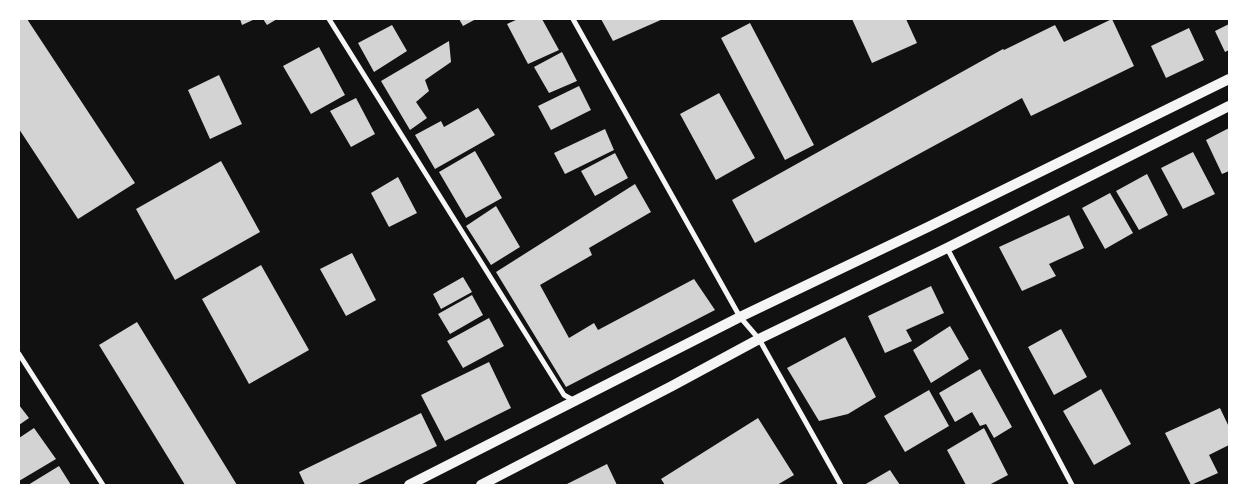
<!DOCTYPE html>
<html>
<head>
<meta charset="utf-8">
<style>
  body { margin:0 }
  #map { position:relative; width:1248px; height:504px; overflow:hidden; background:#111; font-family:Raleway,sans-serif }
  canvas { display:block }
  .frame { position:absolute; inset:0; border:20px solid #fff; pointer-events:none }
</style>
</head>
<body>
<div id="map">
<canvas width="1248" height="504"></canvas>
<div class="frame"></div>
</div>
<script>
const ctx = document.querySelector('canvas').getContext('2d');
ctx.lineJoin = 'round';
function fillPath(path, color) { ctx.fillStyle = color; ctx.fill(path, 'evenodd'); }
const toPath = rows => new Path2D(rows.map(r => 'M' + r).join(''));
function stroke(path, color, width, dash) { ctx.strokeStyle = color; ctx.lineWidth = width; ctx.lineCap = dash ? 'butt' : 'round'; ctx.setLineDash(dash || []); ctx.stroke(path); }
const building = toPath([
  [19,19,27,19,135,183,78,219,19,129],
  [240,19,255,19,242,25],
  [263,19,277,19,267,25],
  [459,19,476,19,463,26],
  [518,19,542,19,559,50,528,64,507,24],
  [601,19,663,19,613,41],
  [852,19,906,19,917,43,872,63],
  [1112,19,1134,66,1031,116,1022,98,755,243,732,200,1003,49,1004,50,1055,25,1064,42],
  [750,23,814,145,785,160,721,38],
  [1229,24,1229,50,1225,52,1215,31],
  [392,25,407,51,374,72,358,43],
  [1189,28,1204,60,1166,78,1151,46],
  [449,41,451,62,425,80,429,91,416,102,427,118,410,130,381,81],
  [319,47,345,95,311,114,283,66],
  [562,52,577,81,549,93,534,67],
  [219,75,242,124,210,139,188,90],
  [579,86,591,110,551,130,538,106],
  [719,93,755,158,716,180,680,114],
  [356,98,375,134,351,147,330,111],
  [478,108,495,135,435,169,415,135,441,121,444,127],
  [1229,128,1229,171,1222,174,1206,140],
  [605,129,614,150,565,174,554,153],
  [475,151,502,198,466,218,439,172],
  [1193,152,1215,194,1183,209,1161,168],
  [615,153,628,178,595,196,581,171],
  [221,161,260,232,175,280,136,209],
  [1147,174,1168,215,1139,230,1116,191],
  [398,177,417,213,389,227,371,193],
  [635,184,651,212,589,248,592,255,540,285,569,338,594,323,598,330,694,279,715,310,566,387,496,272],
  [1110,193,1133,233,1105,249,1082,208],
  [496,206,520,247,491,265,466,226],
  [1069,215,1084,248,1049,264,1056,276,1022,291,999,247],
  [352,253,376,300,346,316,320,269],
  [261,265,309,350,249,384,202,299],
  [463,277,472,292,441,309,433,294],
  [931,286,944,313,906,330,912,341,885,353,868,316],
  [472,295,483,315,450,334,438,314],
  [489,318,504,346,463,368,447,341],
  [137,322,237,485,185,485,99,345],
  [950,326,969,359,931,383,913,350],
  [1061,329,1087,377,1054,395,1028,347],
  [845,337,876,397,848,414,819,421,787,368],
  [489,362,511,408,445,441,421,395],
  [980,369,1012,427,994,438,986,424,980,426,972,412,955,422,939,393],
  [1101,389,1131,444,1094,465,1063,411],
  [929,390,949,426,905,452,884,416],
  [19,405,29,418,19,425],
  [1220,408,1229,427,1229,445,1209,455,1218,473,1191,485,1165,433],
  [421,413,437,446,356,485,305,485,299,472],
  [758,418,794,475,777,485,665,485,661,479],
  [34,428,56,459,19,481,19,438],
  [984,428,1008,475,989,485,966,485,947,450],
  [607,464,617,485,565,485],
  [59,466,71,485,28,485],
  [890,470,900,485,864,485]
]);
const minor = toPath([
  [329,19,564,395,573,400],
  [573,19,740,317,759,339,841,485],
  [947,248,1072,485],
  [19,354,103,485]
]);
const secondary = toPath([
  [409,485,740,317,928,227,1229,79],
  [481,485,672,386,759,339,947,248,1229,106]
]);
fillPath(building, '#d3d3d3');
stroke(minor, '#f5f5f5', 5);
stroke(secondary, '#f5f5f5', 10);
</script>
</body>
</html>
